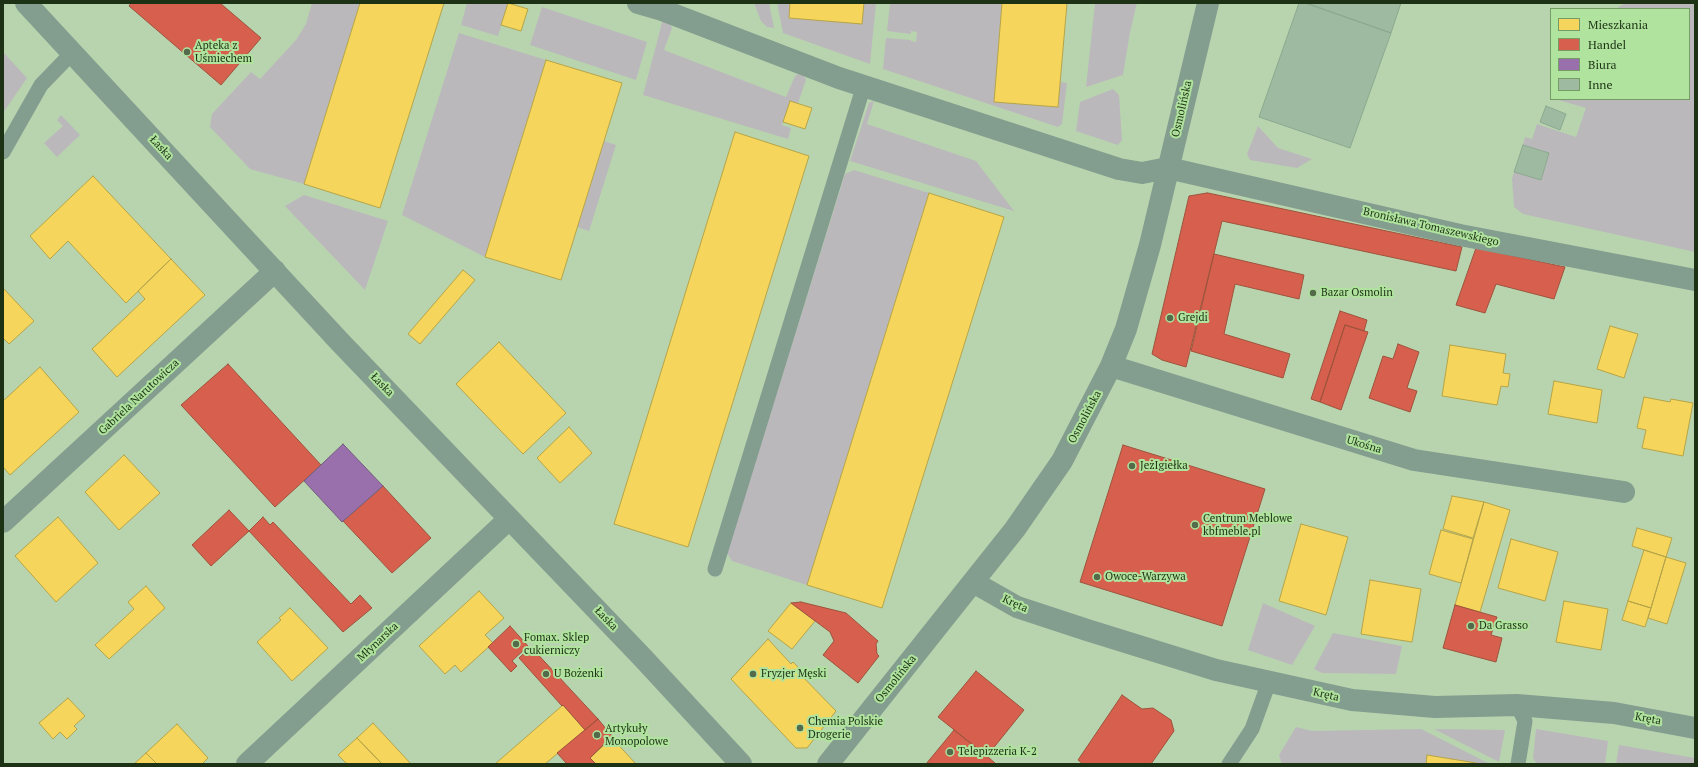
<!DOCTYPE html>
<html>
<head>
<meta charset="utf-8">
<style>
  body { margin:0 }
  #map { position:relative; width:1698px; height:767px; overflow:hidden; background:#b8d4ae; font-family:"PT Serif",serif }
  canvas { display:block }
  .frame { position:absolute; inset:0; border:4px solid #1d3115; pointer-events:none }
  .legend { position:absolute; left:1550px; top:8px; width:140px; height:92px; box-sizing:border-box; background:#b0e49e; border:1px solid #759c67; margin:0; padding:5px 7px; list-style:none; font-size:12px; color:#1d3115 }
  .legend li { display:flex; align-items:center; gap:8px; height:20px }
  .legend b { width:20px; border:1px solid #759c67 }
</style>
</head>
<body>
<div id="map">
<canvas width="1698" height="767"></canvas>
<div class="frame"></div>
<ul class="legend">
<li><b style="height:11px;background:#f6d55c"></b>Mieszkania</li>
<li><b style="height:11px;background:#d6604d"></b>Handel</li>
<li><b style="height:11px;background:#9970ab"></b>Biura</li>
<li><b style="height:11px;background:#9ebaa0"></b>Inne</li>
</ul>
</div>
<script>
const ctx = document.querySelector('canvas').getContext('2d');
ctx.lineJoin = 'round';
function fillPath(path, color) { ctx.fillStyle = color; ctx.fill(path, 'evenodd'); }
const toPath = rows => new Path2D(rows.map(r => 'M' + r).join(''));
function stroke(path, color, width, dash) { ctx.strokeStyle = color; ctx.lineWidth = width; ctx.lineCap = dash ? 'butt' : 'round'; ctx.setLineDash(dash || []); ctx.stroke(path); }
function write(font, color, halo, rows, align = 'center') {
  ctx.font = font + ' "PT Serif",serif'; ctx.lineWidth = 4; ctx.setLineDash([]); ctx.textBaseline = 'middle'; ctx.strokeStyle = halo; ctx.fillStyle = color; for (const [text, x, y, turn = 0] of rows) {
    ctx.save(); ctx.translate(x, y); ctx.rotate((+turn || 0) * Math.PI / 180); ctx.textAlign = isNaN(turn) ? turn : align; if (halo) ctx.strokeText(text, 0, 0); ctx.fillText(text, 0, 0); ctx.restore();
  }
}
const green = toPath([
  [312,3,360,3,304,184,250,169,210,127,212,114,251,72,260,79,296,40,306,24],
  [467,3,508,3,498,36,461,25],
  [754,3,769,3,774,28,767,27,761,21],
  [777,3,790,3,789,18,864,3,876,3,870,64,783,33],
  [890,3,1002,3,994,101,1057,107,1060,82,1067,83,1062,124,1058,127,883,69,886,38,911,40,911,41,916,42,917,32,911,31,911,34,887,31],
  [1095,3,1137,3,1130,32,1123,75,1086,87],
  [1625,3,1695,3,1695,252,1523,214,1514,207,1512,179,1514,172,1541,180,1549,154,1523,145,1525,137,1532,139,1537,124,1576,137,1586,108,1555,99,1689,99,1689,9,1616,9],
  [542,7,647,42,636,80,530,45],
  [663,19,669,21,672,28,664,50,786,97,795,76,798,74,804,76,806,80,798,103,790,101,782,125,791,128,788,139,643,95],
  [459,33,546,60,485,257,402,215],
  [3,52,27,78,3,113],
  [1113,89,1119,95,1122,140,1118,145,1076,131,1080,102],
  [874,101,867,124,976,161,1014,211,850,161,869,103],
  [61,115,80,135,57,157,44,143,63,126,57,120],
  [1258,126,1278,148,1312,159,1297,168,1250,160,1247,154],
  [604,141,616,145,589,231,577,227],
  [854,170,929,193,807,585,732,561,727,553,845,174],
  [304,195,388,221,365,290,285,206],
  [1263,603,1315,626,1292,665,1248,650],
  [1333,633,1402,646,1396,674,1322,673,1314,669],
  [1296,727,1312,731,1421,729,1490,764,1476,764,1427,755,1426,764,1282,764,1279,755],
  [1434,729,1505,730,1499,762],
  [1536,729,1608,741,1605,764,1537,764,1533,758],
  [1619,745,1695,758,1695,764,1616,764]
]);
const homes = toPath([
  [360,3,444,3,380,208,304,184,360,3],
  [508,3,528,9,521,31,501,25,508,3],
  [790,3,864,3,862,24,789,18,790,3],
  [1002,3,1067,3,1058,107,994,102,1002,3],
  [546,60,622,83,561,280,485,257,546,60],
  [790,101,812,108,805,129,783,122,790,101],
  [735,132,809,156,688,547,614,524,735,132],
  [93,176,171,259,126,303,68,241,50,259,30,236,93,176],
  [929,193,1004,217,882,608,807,585,929,193],
  [171,259,205,295,117,377,92,349,145,299,138,291,171,259],
  [463,270,475,280,420,344,408,334,463,270],
  [3,288,34,321,9,344,3,338,3,288],
  [1610,326,1638,334,1624,378,1597,369,1610,326],
  [499,342,566,413,523,454,456,384,499,342],
  [1450,345,1506,354,1503,373,1510,374,1508,387,1501,386,1497,405,1442,396,1450,345],
  [40,367,79,412,10,475,3,467,3,401,40,367],
  [1554,381,1602,390,1597,423,1548,414,1554,381],
  [1644,397,1670,402,1671,399,1693,403,1683,456,1642,448,1646,430,1637,428,1644,397],
  [569,427,592,453,560,483,537,458,569,427],
  [124,455,160,493,119,530,85,492,124,455],
  [1452,496,1484,502,1473,538,1443,529,1452,496],
  [1484,502,1510,510,1480,612,1455,605,1484,502],
  [58,517,98,563,56,602,15,556,58,517],
  [1301,524,1348,537,1326,615,1279,601,1301,524],
  [1637,528,1672,538,1666,557,1632,546,1637,528],
  [1441,530,1473,539,1461,583,1429,574,1441,530],
  [1511,539,1558,552,1545,601,1498,588,1511,539],
  [1644,550,1666,557,1651,608,1628,601,1644,550],
  [1666,557,1686,563,1667,624,1648,618,1666,557],
  [1370,580,1421,589,1412,642,1361,634,1370,580],
  [146,586,165,608,109,659,95,645,134,609,128,602,146,586],
  [479,591,504,618,485,635,493,643,461,672,455,665,445,674,419,646,479,591],
  [1564,601,1608,609,1601,650,1556,642,1564,601],
  [1628,601,1651,608,1645,627,1622,620,1628,601],
  [791,603,815,621,792,649,768,631,791,603],
  [290,608,328,648,292,681,257,642,281,620,279,618,290,608],
  [768,639,791,664,793,662,802,671,800,674,836,711,807,748,796,748,731,679,768,639],
  [68,698,85,716,74,726,77,729,67,739,60,732,53,739,39,723,68,698],
  [563,705,585,730,545,764,495,764,563,705],
  [373,723,411,764,382,764,357,738,373,723],
  [177,724,208,758,202,764,157,764,146,753,177,724],
  [357,738,382,764,347,764,338,755,357,738],
  [612,738,636,764,596,764,590,758,612,738],
  [146,753,157,764,134,764,146,753],
  [1427,755,1476,763,1476,764,1426,764,1427,755]
]);
const shops = toPath([
  [131,3,220,3,261,38,221,85,129,6,131,3],
  [1207,193,1208,193,1462,247,1456,271,1222,221,1186,367,1162,360,1152,354,1189,196,1207,193],
  [1476,248,1565,267,1554,299,1496,284,1485,313,1456,305,1476,248],
  [1214,254,1304,275,1299,299,1235,284,1224,334,1290,354,1283,378,1191,351,1214,254],
  [1340,311,1367,320,1364,331,1345,325,1320,402,1311,399,1340,311],
  [1345,325,1368,332,1341,410,1320,402,1345,325],
  [1398,344,1419,352,1407,388,1417,391,1410,412,1369,398,1383,356,1393,359,1398,344],
  [228,364,321,465,275,507,181,405,228,364],
  [1123,445,1265,489,1222,626,1080,582,1123,445],
  [383,486,431,538,392,573,343,521,383,486],
  [229,510,249,531,211,566,192,545,229,510],
  [263,517,270,525,273,522,351,604,360,595,372,608,343,632,249,531,263,517],
  [801,602,846,613,878,641,876,644,877,654,879,656,858,683,823,655,834,641,830,632,791,603,801,602],
  [1455,605,1497,617,1491,635,1502,638,1496,662,1443,648,1455,605],
  [510,626,528,646,512,661,517,666,511,672,488,647,510,626],
  [531,647,598,719,585,730,563,705,562,706,519,658,531,647],
  [976,671,1024,710,987,756,938,717,976,671],
  [1122,695,1142,709,1153,708,1171,720,1174,731,1151,764,1083,764,1078,760,1122,695],
  [598,719,612,736,590,758,596,764,567,764,557,753,598,719],
  [954,730,987,756,996,764,926,764,954,730]
]);
const offices = toPath([
  [343,444,383,486,342,522,304,481,343,444]
]);
const building = toPath([
  [1299,3,1305,3,1391,33,1350,148,1259,117,1299,3],
  [1309,3,1401,3,1391,33,1309,4,1309,3],
  [1546,106,1566,114,1560,130,1540,122,1546,106],
  [1523,145,1549,153,1541,180,1514,172,1523,145]
]);
const service = toPath([
  [3,152,41,85,72,53],
  [715,569,864,85],
  [1517,705,1525,721,1518,764],
  [1229,764,1252,729,1269,682]
]);
const minor = toPath([
  [638,3,662,10,839,78,1119,169,1142,173,1168,168,1460,235,1695,280],
  [1111,366,1414,460,1624,492],
  [3,522,275,271],
  [973,582,1017,607,1087,630,1216,670,1352,700,1435,707,1517,705,1614,713,1695,728],
  [247,764,509,519],
  [828,764,1015,529,1062,461,1111,366,1126,329,1150,245,1208,3]
]);
const tertiary = toPath([
  [26,3,340,342,642,657,741,764]
]);
const markers = [
  [187,52,4,"#536a4b"],
  [1313,293,4,"#536a4b"],
  [1170,318,4,"#536a4b"],
  [1132,466,4,"#536a4b"],
  [1195,525,4,"#536a4b"],
  [1097,577,4,"#536a4b"],
  [1471,626,4,"#536a4b"],
  [516,644,4,"#536a4b"],
  [546,674,4,"#536a4b"],
  [753,674,4,"#536a4b"],
  [800,728,4,"#536a4b"],
  [597,735,4,"#536a4b"],
  [950,752,4,"#536a4b"]
];
const poiNames = [
  ["Apteka z",195,46],
  ["Uśmiechem",195,59],
  ["Bazar Osmolin",1321,293],
  ["Grejdi",1178,318],
  ["JeżIgiełka",1140,466],
  ["Centrum Meblowe",1203,519],
  ["kbfmeble.pl",1203,532],
  ["Owoce-Warzywa",1105,577],
  ["Da Grasso",1479,626],
  ["Fomax. Sklep",524,638],
  ["cukierniczy",524,651],
  ["U Bożenki",554,674],
  ["Fryzjer Męski",761,674],
  ["Chemia Polskie",808,722],
  ["Drogerie",808,735],
  ["Artykuły",605,729],
  ["Monopolowe",605,742],
  ["Telepizzeria K-2",958,752]
];
const streetNames = [
  ["Osmolińska",1182,109,-77],
  ["Łaska",161,148,47],
  ["Bronisława Tomaszewskiego",1431,227,13],
  ["Łaska",382,385,46],
  ["Gabriela Narutowicza",139,397,-43],
  ["Osmolińska",1085,417,-62],
  ["Ukośna",1364,445,17],
  ["Kręta",1015,604,25],
  ["Łaska",606,619,46],
  ["Młynarska",378,642,-43],
  ["Osmolińska",896,679,-51],
  ["Kręta",1326,695,13],
  ["Kręta",1648,719,10]
];
fillPath(green, '#bbb8bc');
fillPath(homes, '#f6d55c');
stroke(homes, '#b5a447', 1);
fillPath(shops, '#d6604d');
stroke(shops, '#9e523c', 1);
fillPath(offices, '#9970ab');
stroke(offices, '#745d7e', 1);
fillPath(building, '#9ebaa0');
stroke(building, '#8ba98f', 1);
stroke(service, '#839d8f', 15);
stroke(minor, '#839d8f', 22);
stroke(tertiary, '#839d8f', 22);
for (const [x, y, r, color] of markers) { const dot = new Path2D(); dot.arc(x, y, r, 0, 2 * Math.PI); ctx.fillStyle = color; ctx.fill(dot); stroke(dot, '#b0e49e', 1.5); }
write('11px', '#1d3115', '#b0e49e', poiNames, 'left');
write('11px', '#1d3115', '#b0e49e', streetNames);
</script>
</body>
</html>
